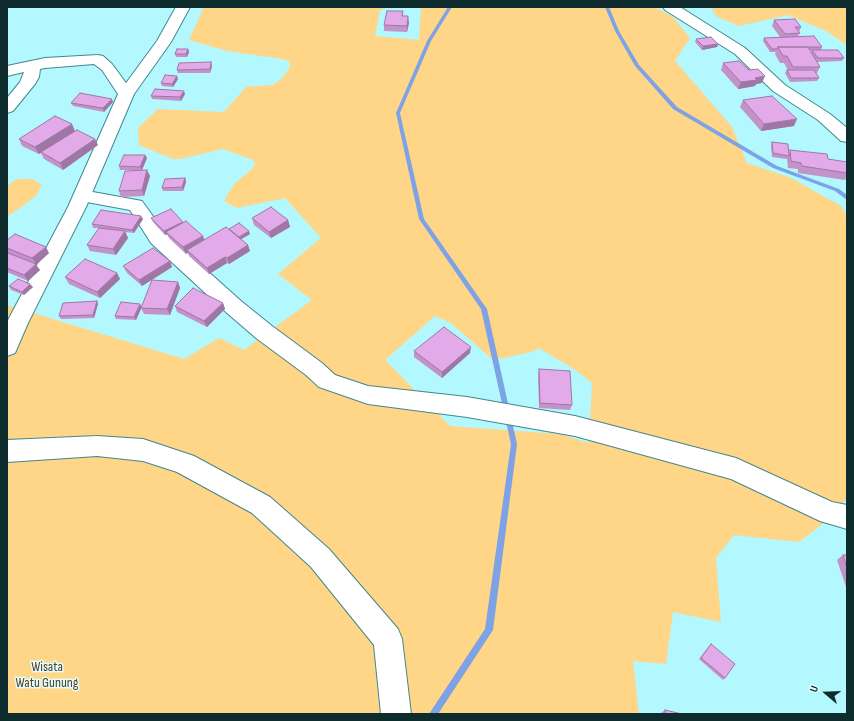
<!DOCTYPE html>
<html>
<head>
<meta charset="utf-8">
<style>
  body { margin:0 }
  #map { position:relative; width:854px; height:721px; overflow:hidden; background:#b2f8fe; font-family:"Sofia Sans Condensed",sans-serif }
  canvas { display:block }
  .frame { position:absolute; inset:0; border:8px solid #0e2b2d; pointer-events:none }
  .north { position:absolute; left:806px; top:673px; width:40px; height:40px; -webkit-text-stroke:3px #e2fdff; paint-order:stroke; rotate:289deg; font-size:11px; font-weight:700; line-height:16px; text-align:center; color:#0e2b2d }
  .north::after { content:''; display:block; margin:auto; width:14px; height:18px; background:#0e2b2d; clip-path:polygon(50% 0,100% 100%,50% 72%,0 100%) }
</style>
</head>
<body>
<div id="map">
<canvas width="854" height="721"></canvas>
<div class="frame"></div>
<div class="north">U</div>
</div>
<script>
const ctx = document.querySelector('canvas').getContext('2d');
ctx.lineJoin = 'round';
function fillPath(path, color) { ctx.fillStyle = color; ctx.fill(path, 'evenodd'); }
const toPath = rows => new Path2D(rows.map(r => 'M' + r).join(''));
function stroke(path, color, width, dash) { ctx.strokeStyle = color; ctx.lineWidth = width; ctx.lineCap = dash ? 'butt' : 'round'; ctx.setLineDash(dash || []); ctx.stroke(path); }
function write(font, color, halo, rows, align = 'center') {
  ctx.font = font + ' "Sofia Sans Condensed",sans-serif'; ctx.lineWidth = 3; ctx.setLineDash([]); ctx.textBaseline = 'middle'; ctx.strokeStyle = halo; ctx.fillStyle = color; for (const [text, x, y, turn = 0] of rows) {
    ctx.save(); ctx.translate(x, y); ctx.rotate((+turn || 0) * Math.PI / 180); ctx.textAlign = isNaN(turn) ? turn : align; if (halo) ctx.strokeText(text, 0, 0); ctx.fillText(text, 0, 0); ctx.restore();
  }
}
const green = toPath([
  [204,7,388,7,380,10,375,36,419,40,421,7,654,7,672,16,690,38,675,61,732,127,747,163,791,178,841,206,847,216,847,498,825,522,799,542,734,535,716,558,721,622,673,612,666,664,633,661,639,714,7,714,7,305,184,359,219,338,244,350,312,300,278,274,321,238,285,198,237,208,224,201,234,184,251,170,255,165,253,160,223,149,180,159,173,159,139,145,138,128,158,109,224,112,246,87,273,85,282,78,289,69,290,64,288,61,283,59,227,51,189,40],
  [435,316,451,323,493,360,532,352,539,348,574,369,592,383,589,443,560,434,450,426,385,360],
  [711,7,847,7,847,45,826,31,788,15,739,26,716,16],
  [17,179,32,179,42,185,36,196,7,217,7,186]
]);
const stream = toPath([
  [448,7,452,7,431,41,400,113,424,219,487,309,517,444,493,630,438,714,429,714,485,629,511,444,481,309,419,219,396,113,427,41,448,7],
  [605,7,609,7,619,31,639,65,677,107,777,166,839,189,847,195,847,200,835,191,773,168,673,109,635,66,615,31,605,7]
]);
const minor = toPath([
  [663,7,680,7,745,48,785,85,830,114,847,128,847,142,841,141,818,120,773,91,735,54,665,10,663,7],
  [98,55,103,56,112,64,134,94,132,97,126,99,120,97,102,70,94,64,45,68,40,69,39,77,35,84,13,111,7,113,7,98,20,82,24,72,7,76,7,66,45,58,98,55],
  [82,190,142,201,165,233,241,301,272,326,322,363,335,375,368,386,467,397,575,416,736,458,832,502,847,505,847,529,820,521,731,479,575,436,467,417,368,404,319,387,306,375,256,338,227,313,151,243,130,210,76,200,73,196,76,192,82,190],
  [97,436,143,439,194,456,270,497,329,549,398,629,402,639,411,714,381,714,374,645,311,567,252,513,177,472,143,461,97,456,7,462,7,440,97,436]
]);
const tertiary = toPath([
  [176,7,190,7,171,42,134,94,86,207,28,323,15,353,7,356,7,322,68,207,118,94,157,41,176,7]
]);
const wall = toPath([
  [403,11,403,16,409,23,407,32,384,31,384,25],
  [774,20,801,27,799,32,800,33,798,36,822,47,821,50,810,50,811,52,812,50,844,58,842,61,817,62,820,67,817,73,816,73,819,78,817,81,790,82,785,73,787,70,788,70,784,63,780,63,775,54,776,52,770,52,763,41,764,38,780,37,772,26],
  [696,39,718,44,717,47,702,50,695,42],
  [188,49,189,52,187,57,176,57,175,54],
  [723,63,749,70,762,83,756,84,755,86,738,89,721,70],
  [212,66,210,73,178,73,177,70],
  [178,79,173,87,162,86,161,83],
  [185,94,181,101,152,99,151,96],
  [743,100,794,126,761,131,740,107],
  [113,102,104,112,73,106,71,103],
  [75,131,52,145,98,145,63,170,44,159,41,153,39,154,22,146,19,139],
  [772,142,789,153,790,150,847,164,847,176,845,180,798,173,798,169,788,168,787,159,772,157,771,146],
  [145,155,147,158,142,170,150,176,144,196,121,197,119,191,138,170,120,170,119,166],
  [185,178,186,182,183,191,163,191,162,188],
  [151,218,183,222,203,236,204,240,229,229,250,234,241,239,248,245,250,251,229,264,227,263,209,274,189,256,188,252,186,254,169,238,167,234,165,235,153,222],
  [252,218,288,220,290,227,271,238,254,225],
  [143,219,134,233,125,232,128,238,116,255,90,251,87,245,99,228,93,228,92,224],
  [7,240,49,253,36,265,40,270,28,281,7,272,7,254,8,253,7,253],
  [170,261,172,267,142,286,127,273,123,266],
  [117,273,120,279,100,298,69,284,65,277],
  [178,282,180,288,170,315,144,314,141,308,136,320,116,319,115,316,141,306],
  [9,286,33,287,24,295,11,290],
  [223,303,225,309,207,327,177,312,175,306],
  [98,304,94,318,61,319,59,316],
  [414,351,470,353,442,378,414,357],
  [539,369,572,405,570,410,539,408,538,375],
  [843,555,847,555,847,590,837,560],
  [711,644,725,678,723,680,699,659,709,646],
  [665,710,682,714,661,714,661,713]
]);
const shadedWall = toPath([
  [408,16,409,23,407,32,407,26],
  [718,44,717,47,702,50,703,46],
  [188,49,189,52,187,57,186,54],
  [211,62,212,66,210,73,210,69],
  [177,76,178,79,173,87,172,84],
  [765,76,762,83,756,84,755,86,738,89,741,82,755,78],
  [184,91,185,94,181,101,180,97],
  [112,99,113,102,104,112,103,108],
  [797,119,794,126,761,131,764,124],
  [72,124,75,131,39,154,35,147],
  [95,139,98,145,63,170,60,163],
  [145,155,147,158,142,170,140,167],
  [147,170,150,176,144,196,142,190],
  [185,178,186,182,183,191,182,187],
  [141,216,143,219,134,233,132,230],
  [288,220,290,227,271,238,269,232],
  [183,222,184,225,166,232,167,234,165,235,164,231],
  [125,231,128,238,116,255,113,249],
  [249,231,250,234,238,241,237,238],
  [203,236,205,242,187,250,188,252,186,254,183,247],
  [248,245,250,251,229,264,227,258],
  [46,247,49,253,36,265,40,270,28,281,24,275,36,264,32,258],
  [225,257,227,263,209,274,207,268],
  [170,261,172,267,142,286,139,280],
  [117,273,120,279,100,298,97,292],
  [178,282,180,288,170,315,167,309],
  [30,284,33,287,24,295,22,292],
  [97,301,98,304,94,318,93,315],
  [223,303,225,309,207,327,204,321],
  [140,304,142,307,136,320,134,317],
  [471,347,470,353,442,378,442,372]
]);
const building = toPath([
  [387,11,403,11,402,16,408,16,407,26,384,25,387,11],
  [795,19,801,27,795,27,800,33,785,34,774,20,795,19],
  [814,36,822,47,778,47,777,49,772,49,764,38,814,36],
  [711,37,718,44,703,46,696,39,711,37],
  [778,47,808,47,820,67,793,67,787,56,783,56,778,47],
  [177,49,188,49,186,54,175,54,177,49],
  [812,50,838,50,844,58,818,58,812,50],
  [739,61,749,70,758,69,765,76,755,78,757,80,741,82,723,63,739,61],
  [211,62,210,69,177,70,179,63,211,62],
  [787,70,814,70,819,78,791,78,787,70],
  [165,75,177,76,172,84,161,83,165,75],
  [155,89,184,91,180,97,151,96,155,89],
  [80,93,112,99,103,108,71,103,80,93],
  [772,96,797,119,764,124,743,100,772,96],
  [55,116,72,124,35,147,19,139,55,116],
  [77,130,95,139,60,163,41,152,77,130],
  [772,142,788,144,789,156,773,153,772,142],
  [790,150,827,154,828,159,847,162,847,173,802,166,801,163,791,161,790,150],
  [124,155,145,155,140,167,119,166,124,155],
  [147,170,142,190,119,191,125,171,147,170],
  [185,178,182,187,162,188,165,179,185,178],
  [271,207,288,220,269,232,252,218,271,207],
  [171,209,183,222,164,231,151,218,171,209],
  [101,210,141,216,132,230,92,224,101,210],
  [186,221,203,236,183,247,166,232,186,221],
  [239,223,249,231,239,237,229,229,239,223],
  [226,227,248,245,227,258,225,257,207,268,187,250,226,227],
  [99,228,125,231,113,249,87,245,99,228],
  [15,234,46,247,32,258,7,248,7,240,15,234],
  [153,248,170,261,139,280,123,266,153,248],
  [8,253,36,264,24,275,7,268,7,254,8,253],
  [85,259,117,273,97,292,65,277,85,259],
  [18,279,30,284,22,292,9,286,18,279],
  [152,280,178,282,167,309,141,308,152,280],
  [193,288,223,303,204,321,175,306,193,288],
  [97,301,93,315,59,316,63,303,97,301],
  [121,302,140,304,134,317,115,316,121,302],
  [444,327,471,347,442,372,414,351,444,327],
  [539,369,570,371,572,405,540,403,539,369],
  [843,555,847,555,847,568,843,555],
  [711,644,735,664,725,678,701,658,711,644],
  [665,710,682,714,665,714,665,710]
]);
const nearParknames = [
  ["Wisata",47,667],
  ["Watu Gunung",47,683]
];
fillPath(green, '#ffd587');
fillPath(stream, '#7ea2e6');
stroke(minor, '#42878d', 2);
stroke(tertiary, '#42878d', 2);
fillPath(minor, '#fff');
fillPath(tertiary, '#fff');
fillPath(wall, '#c392c9');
fillPath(shadedWall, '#9f77a4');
fillPath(building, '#e3aaea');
stroke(building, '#9f77a4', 1);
write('14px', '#513f1d', '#e2fdff', nearParknames);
</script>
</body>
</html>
